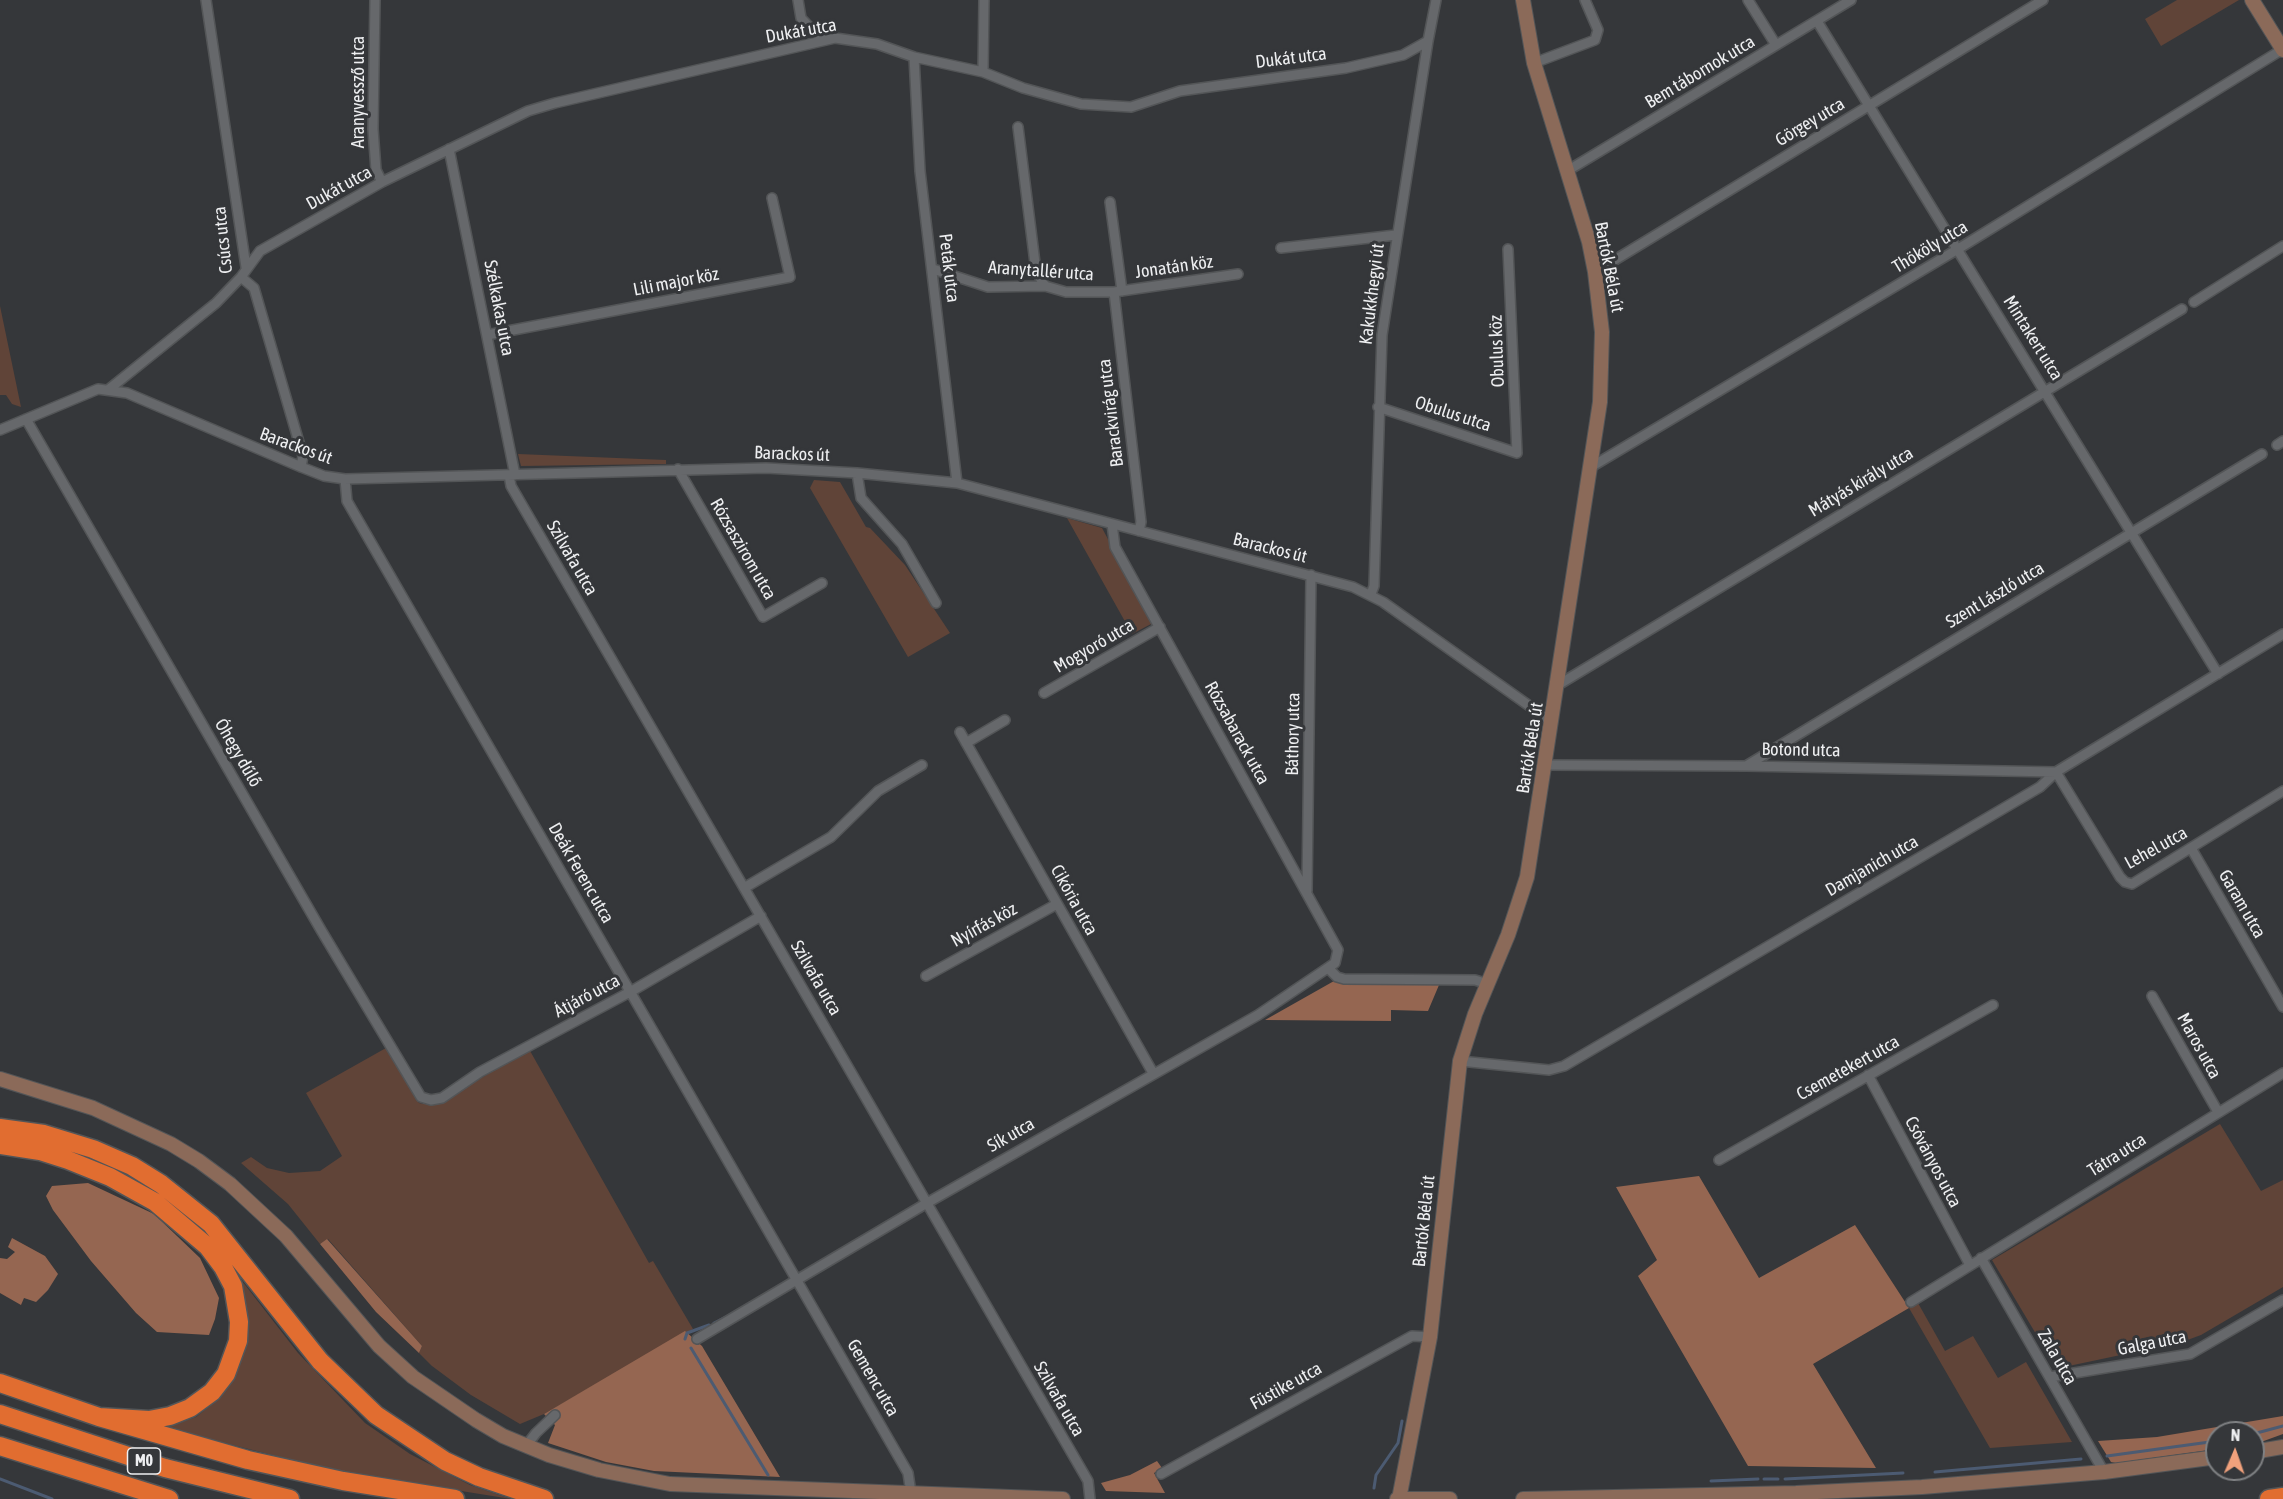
<!DOCTYPE html>
<html>
<head>
<meta charset="utf-8">
<style>
  body { margin:0 }
  #map { position:relative; width:2283px; height:1499px; overflow:hidden; background:#35373a; font-family:"Asap Condensed",sans-serif }
  canvas { display:block }
  .north { position:absolute; left:2205px; top:1421px; width:60px; height:60px; box-sizing:border-box; background:#35373a; border:2px solid #7f8183; border-radius:50%; rotate:2deg; font-size:16px; font-weight:700; line-height:24px; text-align:center; color:#eeeff1 }
  .north::after { content:''; display:block; margin:auto; width:21px; height:27px; background:#f1a17c; clip-path:polygon(50% 0,100% 100%,50% 72%,0 100%) }
</style>
</head>
<body>
<div id="map">
<canvas width="2283" height="1499"></canvas>
<div class="north">N</div>
</div>
<script>
const ctx = document.querySelector('canvas').getContext('2d');
ctx.lineJoin = 'round';
function fillPath(path, color) { ctx.fillStyle = color; ctx.fill(path, 'evenodd'); }
const toPath = rows => new Path2D(rows.map(r => 'M' + r).join(''));
function stroke(path, color, width, dash) { ctx.strokeStyle = color; ctx.lineWidth = width; ctx.lineCap = dash ? 'butt' : 'round'; ctx.setLineDash(dash || []); ctx.stroke(path); }
function write(font, color, halo, rows, align = 'center') {
  ctx.font = font + ' "Asap Condensed",sans-serif'; ctx.lineWidth = 6; ctx.setLineDash([]); ctx.textBaseline = 'middle'; ctx.strokeStyle = halo; ctx.fillStyle = color; for (const [text, x, y, turn = 0] of rows) {
    ctx.save(); ctx.translate(x, y); ctx.rotate((+turn || 0) * Math.PI / 180); ctx.textAlign = isNaN(turn) ? turn : align; if (halo) ctx.strokeText(text, 0, 0); ctx.fillText(text, 0, 0); ctx.restore();
  }
}
const green = toPath([
  [2177,0,2239,0,2161,46,2145,19],
  [0,306,21,407,12,404,6,395,0,395],
  [518,454,666,460,666,464,521,466],
  [814,480,840,482,866,527,870,528,905,565,950,633,908,657,810,488],
  [1067,518,1102,528,1153,623,1132,634],
  [386,1048,419,1103,424,1104,440,1103,529,1049,649,1263,653,1261,693,1329,544,1414,520,1424,471,1395,432,1366,419,1353,422,1346,328,1239,320,1244,288,1204,241,1163,251,1157,267,1168,289,1173,320,1171,342,1156,306,1093],
  [2220,1124,2261,1191,2283,1180,2283,1287,2201,1335,2182,1342,2064,1367,2055,1366,1992,1260],
  [232,1268,298,1353,365,1423,410,1454,470,1485,511,1499,337,1471,164,1428,196,1417,221,1397,235,1373],
  [1918,1303,1945,1351,1973,1336,1998,1378,2026,1362,2072,1442,1990,1448,1909,1308]
]);
const forest = toPath([
  [1334,981,1342,984,1439,985,1428,1011,1391,1010,1391,1021,1265,1020],
  [1699,1176,1759,1278,1855,1225,1909,1308,1813,1364,1876,1468,1748,1466,1638,1276,1657,1260,1616,1187],
  [88,1183,154,1214,200,1258,219,1298,215,1319,209,1335,157,1332,136,1313,91,1261,53,1210,46,1196,52,1186],
  [12,1238,45,1256,58,1274,48,1290,36,1302,24,1298,21,1305,0,1293,0,1258,7,1259,15,1252,8,1247],
  [327,1239,422,1346,419,1353,376,1312,320,1244],
  [685,1331,702,1346,780,1477,654,1471,606,1462,548,1443,555,1425,544,1414],
  [2283,1416,2283,1434,2261,1442,2253,1444,2253,1433,2217,1433,2217,1449,2116,1463,2111,1462,2098,1441,2157,1437],
  [1157,1461,1162,1468,1154,1473,1165,1493,1106,1491,1101,1483,1130,1475]
]);
const stream = toPath([
  [714,1323,726,1317],
  [685,1339,687,1333,709,1325],
  [691,1348,768,1475],
  [2253,1434,2283,1426],
  [2107,1456,2217,1441],
  [1935,1472,2081,1459],
  [0,1479,52,1499],
  [1764,1479,1778,1479],
  [1785,1479,1903,1473],
  [1711,1481,1758,1479],
  [1374,1488,1376,1475,1398,1443,1402,1421]
]);
const street = toPath([
  [206,0,246,267],
  [375,0,373,129,376,170,382,182],
  [798,0,801,18,815,33,833,38],
  [1748,0,1776,45],
  [1817,21,2218,674],
  [914,57,920,171,957,483],
  [1534,63,1595,40,1598,30,1585,0],
  [983,72,984,0],
  [1018,127,1036,271,1045,286],
  [449,149,515,475],
  [1567,171,1851,0],
  [1110,202,1122,291],
  [1281,248,1396,235],
  [933,269,988,287,1045,286,1066,292,1114,292,1238,274],
  [1595,272,2043,0],
  [241,277,254,288,303,456,301,467],
  [1114,292,1141,522,1139,531],
  [2194,302,2283,246],
  [487,335,790,277,772,198],
  [108,390,216,303,241,277,260,251,382,182,528,111,555,103,835,38,877,44,914,57,983,72,1023,88,1081,104,1131,107,1180,91,1346,68,1403,55,1428,41],
  [1378,407,1517,453,1508,249],
  [26,419,321,930,421,1097,431,1100,442,1098,480,1072,630,992,761,916],
  [0,430,98,389,127,393,301,467,324,476,345,479,766,468,857,473,957,483,1353,587,1383,602,1552,722],
  [2277,445,2283,441],
  [1591,467,1958,249,2283,49],
  [678,469,763,617,822,583],
  [857,473,861,498,902,544,936,603],
  [509,475,511,486,1088,1481,1090,1499],
  [345,479,347,501,908,1473,911,1493],
  [1371,594,1374,586,1382,335,1428,41,1436,0],
  [1558,685,2182,309],
  [1044,693,1160,627],
  [960,732,1153,1073],
  [966,743,1005,720],
  [1545,765,1746,766,2056,772],
  [1746,766,2262,454],
  [2056,772,2120,877,2125,882,2132,884,2283,791],
  [2191,848,2283,1007],
  [744,888,831,837,878,791,922,765],
  [1307,891,1311,575],
  [1328,968,1337,977,1344,979,1475,980,1488,984],
  [926,976,1057,904],
  [2152,996,2218,1112],
  [1460,1061,1549,1070,1564,1066,2040,787,2056,772,2283,634],
  [1868,1075,1970,1265],
  [1719,1160,1993,1005],
  [1981,1258,2104,1472],
  [1911,1302,2283,1073],
  [697,1339,927,1203,1258,1015,1335,963,1338,950,1115,547,1112,524],
  [2050,1377,2190,1354,2283,1300],
  [526,1446,536,1433,555,1415],
  [1161,1474,1412,1336,1430,1337]
]);
const secondary = toPath([
  [2252,0,2283,50],
  [0,1079,93,1108,171,1144,199,1161,230,1184,286,1236,379,1346,413,1377,476,1420,503,1436,549,1455,599,1470,670,1484,1063,1499],
  [2253,1452,2283,1447],
  [1397,1499,1450,1499],
  [1399,1499,1430,1337,1460,1061,1475,1014,1508,935,1527,877,1600,402,1602,332,1595,272,1589,242,1534,63,1523,0],
  [1523,1499,1796,1493,1922,1487,2104,1472,2217,1457]
]);
const highway = toPath([
  [0,1128,44,1134,93,1149,132,1166,161,1184,211,1224,320,1361,376,1415,445,1461,479,1477,544,1499],
  [0,1145,40,1151,68,1160,110,1177,155,1202,208,1247,223,1267,233,1286,239,1322,238,1341,226,1374,212,1392,190,1408,170,1416,149,1420,99,1417],
  [0,1383,99,1417,248,1460,343,1481,455,1499],
  [0,1414,165,1468,290,1499],
  [0,1446,169,1499],
  [2269,1499,2283,1497]
]);
const shields = [
  [144,1461,33]
];
const shieldNames = [
  ["M0",144,1461]
];
const streetNames = [
  ["Dukát utca",801,31,-10],
  ["Dukát utca",1291,58,-7],
  ["Bem tábornok utca",1700,72,-31],
  ["Aranyvessző utca",358,92,-90],
  ["Görgey utca",1810,122,-31],
  ["Dukát utca",339,188,-29],
  ["Csúcs utca",223,240,-96],
  ["Thököly utca",1930,247,-31],
  ["Jonatán köz",1174,267,-8],
  ["Bartók Béla út",1609,267,79],
  ["Peták utca",949,268,83],
  ["Aranytallér utca",1041,271,4],
  ["Lili major köz",676,282,-11],
  ["Kakukkhegyi út",1372,294,-83],
  ["Szélkakas utca",499,308,79],
  ["Mintakert utca",2033,338,58],
  ["Obulus köz",1497,351,-92],
  ["Barackvirág utca",1111,413,-97],
  ["Obulus utca",1453,414,18],
  ["Barackos út",296,446,20],
  ["Barackos út",792,454,2],
  ["Mátyás király utca",1861,482,-31],
  ["Barackos út",1270,548,14],
  ["Rózsaszirom utca",743,549,60],
  ["Szilvafa utca",572,558,60],
  ["Szent László utca",1995,595,-31],
  ["Mogyoró utca",1094,646,-30],
  ["Rózsabarack utca",1237,733,61],
  ["Báthory utca",1293,734,-89],
  ["Bartók Béla út",1530,748,-81],
  ["Botond utca",1801,750,1],
  ["Óhegy dűlő",238,753,60],
  ["Lehel utca",2156,848,-29],
  ["Damjanich utca",1872,866,-30],
  ["Deák Ferenc utca",581,873,60],
  ["Cikória utca",1074,900,61],
  ["Garam utca",2242,904,60],
  ["Nyírfás köz",984,925,-29],
  ["Szilvafa utca",816,978,60],
  ["Átjáró utca",587,996,-28],
  ["Maros utca",2199,1046,61],
  ["Csemetekert utca",1848,1068,-29],
  ["Sík utca",1011,1135,-30],
  ["Tátra utca",2117,1155,-32],
  ["Csóványos utca",1933,1162,62],
  ["Bartók Béla út",1424,1221,-84],
  ["Galga utca",2152,1343,-11],
  ["Zala utca",2057,1357,60],
  ["Gemenc utca",873,1378,60],
  ["Füstike utca",1286,1386,-29],
  ["Szilvafa utca",1059,1399,60]
];
fillPath(green, '#604438');
fillPath(forest, '#956651');
stroke(stream, '#4c5b72', 3);
stroke(street, '#535557', 12);
stroke(secondary, '#535557', 16);
stroke(highway, '#535557', 21);
stroke(street, '#66686b', 9);
stroke(secondary, '#8b6a59', 14);
stroke(highway, '#e16d30', 18);
for (const [x, y, w] of shields) { const box = new Path2D(); box.roundRect(x - w / 2, y - 13, w, 26, 4.5); ctx.fillStyle = '#35373a'; ctx.fill(box); stroke(box, '#eeeff1', 1.5); }
write('bold 16px', '#eeeff1', null, shieldNames);
write('18px', '#eeeff1', '#35373a', streetNames);
</script>
</body>
</html>
